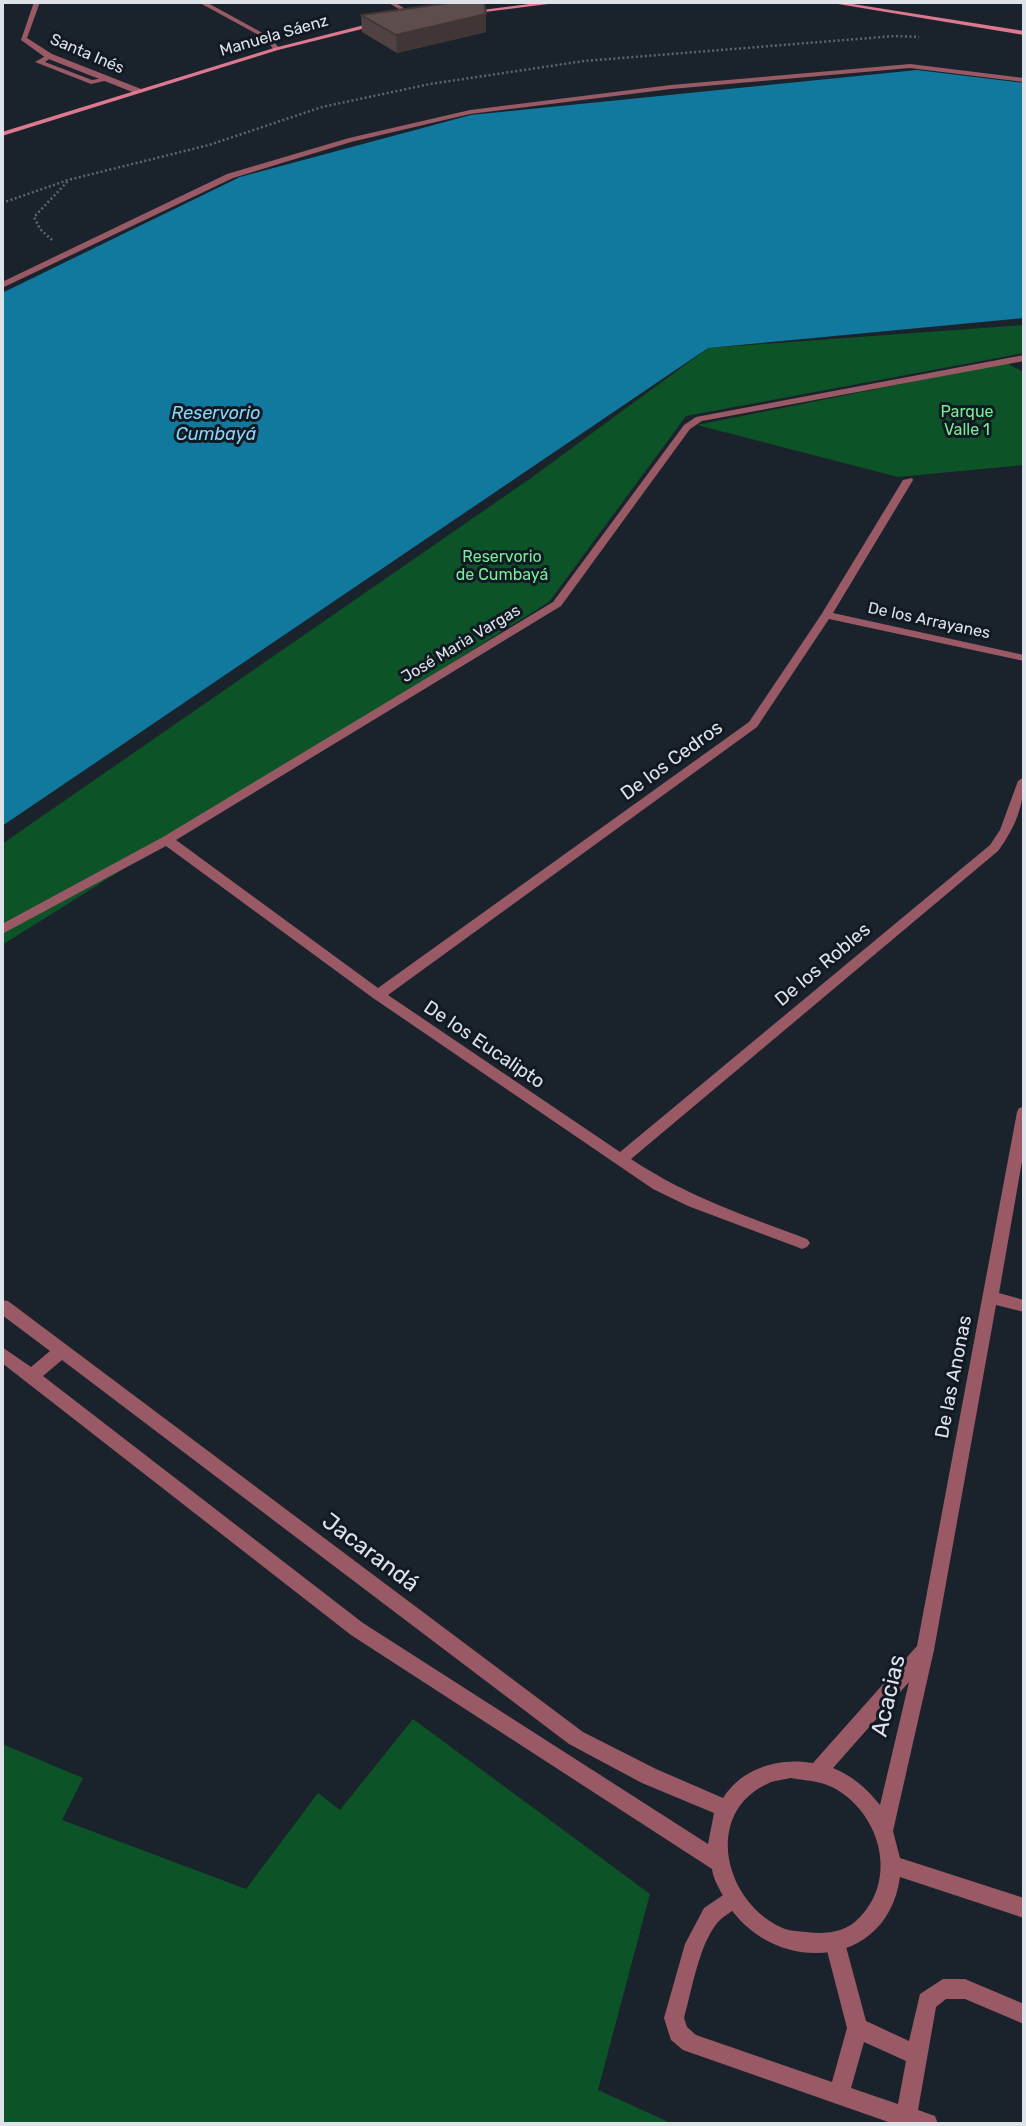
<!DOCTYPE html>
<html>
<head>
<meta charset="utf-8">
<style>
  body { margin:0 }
  #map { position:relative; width:1026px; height:2126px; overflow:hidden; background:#1a232c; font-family:Rubik,sans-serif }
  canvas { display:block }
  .frame { position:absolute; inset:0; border:4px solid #dde3e9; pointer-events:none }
</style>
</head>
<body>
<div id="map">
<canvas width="1026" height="2126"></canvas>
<div class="frame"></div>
</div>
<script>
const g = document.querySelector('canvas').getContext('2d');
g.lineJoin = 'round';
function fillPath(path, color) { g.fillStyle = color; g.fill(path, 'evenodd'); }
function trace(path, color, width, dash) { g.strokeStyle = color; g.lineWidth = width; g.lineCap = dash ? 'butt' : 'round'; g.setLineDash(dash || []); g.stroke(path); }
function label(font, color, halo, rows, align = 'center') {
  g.font = font + ' Rubik,sans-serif'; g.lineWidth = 6; g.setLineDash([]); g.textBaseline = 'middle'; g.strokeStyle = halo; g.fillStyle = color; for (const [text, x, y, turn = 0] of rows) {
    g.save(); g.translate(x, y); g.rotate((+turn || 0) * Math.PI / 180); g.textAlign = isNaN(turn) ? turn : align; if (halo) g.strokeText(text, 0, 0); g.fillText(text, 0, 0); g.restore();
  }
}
fillPath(new Path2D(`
  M1024 325V353L686 416 549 602 2 945V844L531 478 708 348Z
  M1006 363 1024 372V465L898 477 697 425Z
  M413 1719 650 1894 598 2090 673 2124H2V1744L83 1778 62 1820 246 1889 318 1793 340 1810Z`), '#0c5327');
fillPath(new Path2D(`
  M917 70 1024 83V318L708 348 2 826V293L240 177 471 115Z`), '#12799e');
trace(new Path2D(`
  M2 203 68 180 209 145 322 107 430 84 584 61 895 36 919 37
  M52 240 40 229 34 217 68 181`), '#5d656d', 2.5, [2, 2.5]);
fillPath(new Path2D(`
  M198 2H206L270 37 280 49 274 50 266 39Z
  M49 54 53 56 45 62 92 80 109 77 113 79 91 84 35 62Z
  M910 64 1024 78V82L910 68 671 89 470 114 351 142 233 178 2 288V282L227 174 349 138 470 110 671 85Z
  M732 1889 739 1892 742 1899C737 1911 726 1913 718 1922 699 1944 692 1990 684 2018L687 2027 696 2035 832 2082 847 2028 825 1943 828 1936 835 1933 842 1936 845 1943 866 2021 909 2041 920 1994 943 1979H965L1024 2004V2024L965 1999H946L936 2007 918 2110 935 2116 938 2124H894L683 2050 671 2040 664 2018 685 1944 704 1908ZM864 2042 906 2061 898 2104 851 2088Z`), '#995a66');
fillPath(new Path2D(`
  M34 2H40L27 38 52 54 141 89V93H135L46 58 21 40Z
  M387 2H394L419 17 414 18Z
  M1024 355V361L702 421 690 429 561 606 176 840 378 988 749 722 821 615 903 480 912 478 913 480 833 613 1024 655V661L829 619 757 727 388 995 620 1152 990 845 1000 830 1018 781 1024 777C1024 806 1015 828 998 851L631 1159C688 1197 744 1215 807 1239L810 1243 807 1247 802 1249 797 1247 688 1206 653 1189 373 998 166 846 2 934V924L163 837 553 602 684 425 696 417Z
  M1024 1107V1150L999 1293 1024 1300V1312L996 1305 934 1650 893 1831 900 1858 1024 1898V1918L900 1877C886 1977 761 1974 722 1894 718 1886 713 1878 712 1869L351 1635 2 1363V1347L31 1367 50 1351 2 1315V1300L8 1301 583 1732 656 1769 723 1798C742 1768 779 1757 813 1763L917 1646 1017 1112 1019 1108ZM62 1360 569 1744 642 1783 714 1813 708 1844 363 1623 43 1376ZM909 1682 880 1805C867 1789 853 1776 833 1768ZM790 1778C804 1780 819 1781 832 1787 879 1811 899 1877 860 1917 847 1932 825 1935 806 1932 799 1931 791 1931 785 1929 725 1905 701 1813 769 1783 775 1780 783 1780 790 1778Z`), '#995a66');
fillPath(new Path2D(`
  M545 2H564L469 14 466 12Z
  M826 2H840L1024 31V35Z
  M380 21 382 24 278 50 2 136V132L274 48Z`), '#dd788e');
fillPath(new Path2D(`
  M486 14V32L397 53 362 32 361 15Z`), '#504242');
fillPath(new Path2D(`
  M486 14V32L397 53 396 35Z`), '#413636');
const building = new Path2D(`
  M456 2H484L486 14 396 35 361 15Z`);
fillPath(building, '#5d4d4d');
trace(building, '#413636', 2);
label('16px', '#dde3e9', '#111922', [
  ["Manuela Sáenz",274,36,-16],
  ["Santa Inés",87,54,23],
  ["De los Arrayanes",929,621,12],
  ["José Maria Vargas",461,644,-31]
]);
label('16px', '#79ec98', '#111922', [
  ["Parque",967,412],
  ["Valle 1",967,430],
  ["Reservorio",502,557],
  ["de Cumbayá",502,575]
]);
label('italic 18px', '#87d7fc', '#111922', [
  ["Reservorio",216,414],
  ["Cumbayá",216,435]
]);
label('19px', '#dde3e9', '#111922', [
  ["De los Cedros",672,761,-36],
  ["De los Robles",823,965,-40],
  ["De los Eucalipto",484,1045,34],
  ["De las Anonas",954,1377,-79]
]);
label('23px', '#dde3e9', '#111922', [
  ["Jacarandá",370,1553,37],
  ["Acacias",889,1696,-77]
]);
</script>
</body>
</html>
